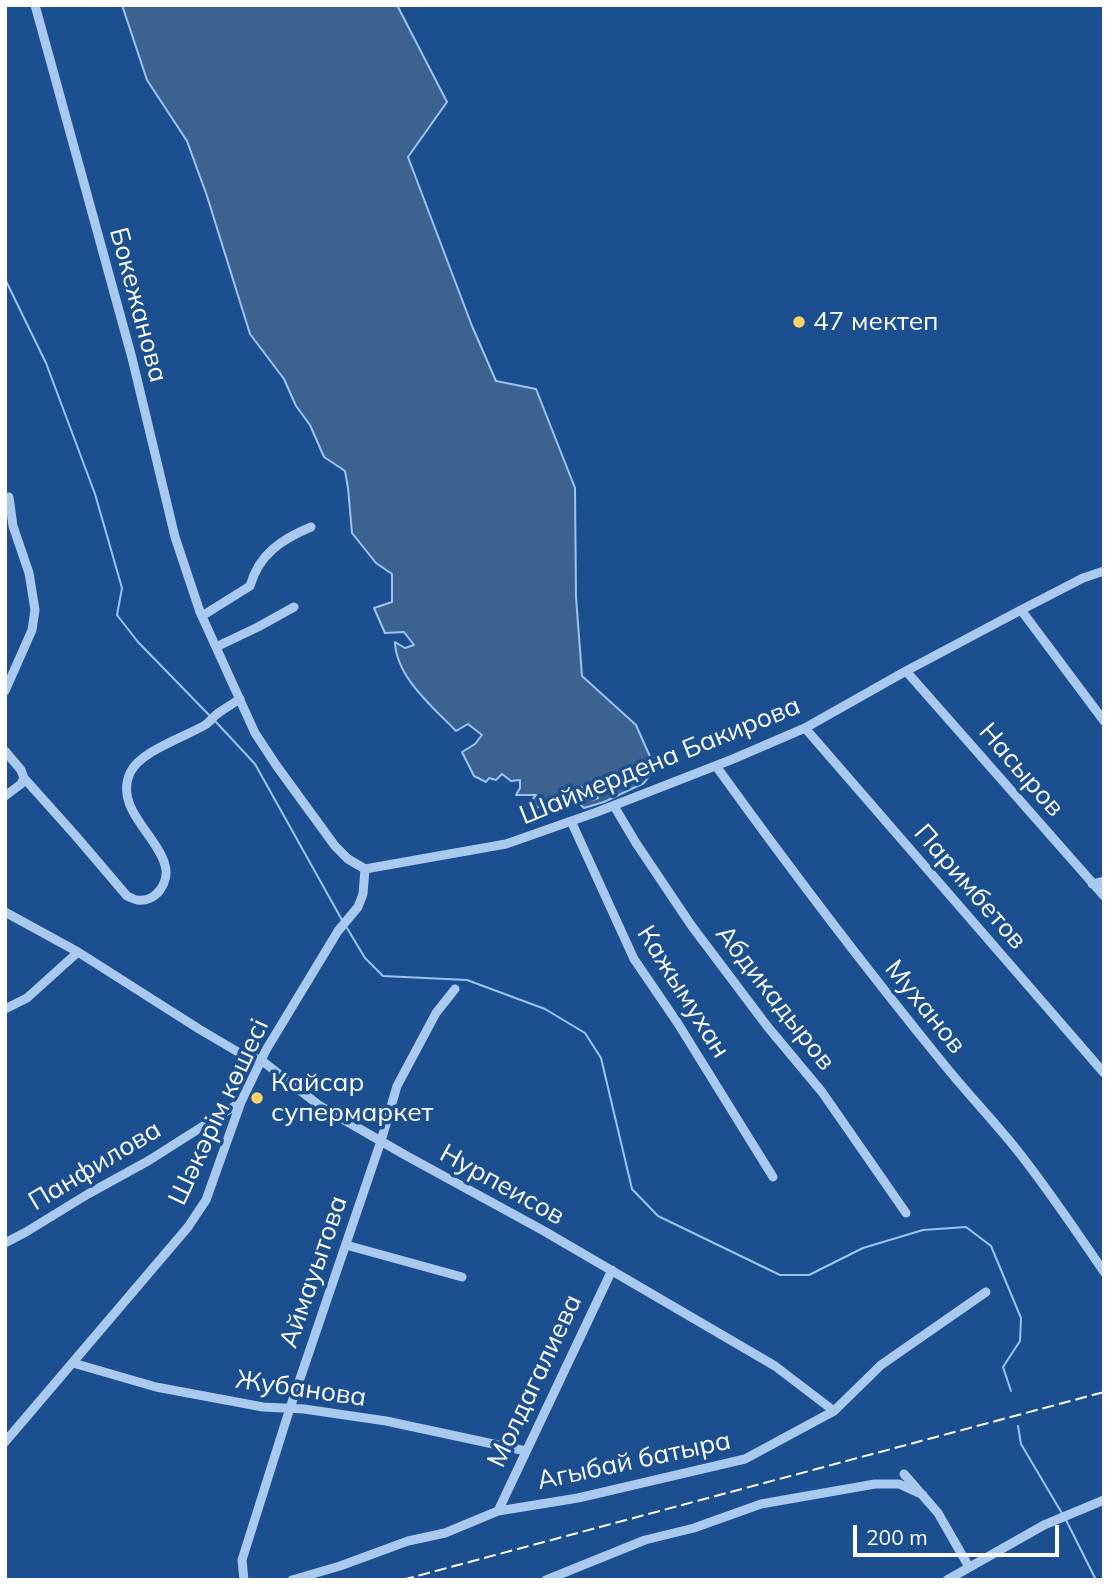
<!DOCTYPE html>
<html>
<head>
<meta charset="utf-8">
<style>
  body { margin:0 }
  #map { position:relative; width:1109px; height:1585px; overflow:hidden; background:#1b4f8f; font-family:Mulish,sans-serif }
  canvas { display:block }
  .frame { position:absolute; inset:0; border:7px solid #fff; pointer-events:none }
  .scale { position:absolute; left:853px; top:1525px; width:206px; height:32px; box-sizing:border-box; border:4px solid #fff; border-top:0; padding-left:9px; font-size:21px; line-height:24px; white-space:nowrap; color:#fff; -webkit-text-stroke:5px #1b4f8f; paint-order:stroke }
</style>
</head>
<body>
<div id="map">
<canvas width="1109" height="1585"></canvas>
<div class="frame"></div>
<div class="scale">200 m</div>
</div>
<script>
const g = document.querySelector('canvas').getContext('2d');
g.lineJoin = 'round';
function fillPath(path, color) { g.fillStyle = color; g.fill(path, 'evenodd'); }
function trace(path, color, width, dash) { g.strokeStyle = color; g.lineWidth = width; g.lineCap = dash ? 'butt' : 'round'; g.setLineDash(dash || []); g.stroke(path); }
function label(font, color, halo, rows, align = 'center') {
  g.font = font + ' Mulish,sans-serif'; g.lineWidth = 7; g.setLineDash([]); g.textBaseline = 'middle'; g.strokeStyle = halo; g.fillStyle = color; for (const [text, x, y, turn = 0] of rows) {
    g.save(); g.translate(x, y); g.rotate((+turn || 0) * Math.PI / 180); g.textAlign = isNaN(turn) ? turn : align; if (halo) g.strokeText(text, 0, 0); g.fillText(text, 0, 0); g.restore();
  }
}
const water = new Path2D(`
  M122 5H397L447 102 408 157 472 326 496 381 536 389 575 488 576 597 582 676 636 725 655 768 644 783 604 802 584 808 577 801 586 795 592 800 598 798 594 789C570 783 557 795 537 808L531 801 536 795H516L520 788V780L511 781 502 774 496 780 489 778 486 782 474 776 462 752 475 744 482 735 468 724 456 731C433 707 396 677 395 642L405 648 414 645 404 632 385 633 374 608 392 602V574L376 563 352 533 348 488 345 471 324 457 310 425 296 406 284 379 250 334 207 196 187 141 147 80Z`);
fillPath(water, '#3c6290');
trace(water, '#9cc4f0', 2);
trace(new Path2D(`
  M5 279 46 363 95 494 122 588 117 615 138 642 210 716
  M216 722 255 764 342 920
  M347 928 365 958 383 976 467 980 545 1009 585 1033 601 1058 632 1189 658 1216 780 1275H809L863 1248 923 1230 966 1227 991 1246 1021 1318 1020 1341 1003 1367 1011 1391
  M1018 1426 1021 1444 1063 1515
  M1066 1520 1096 1580`), '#9cc4f0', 2);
trace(new Path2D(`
  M35 5 132 358 175 537 200 612 255 733 276 765 335 846 348 859 365 869
  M1021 610 1104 721
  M202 616 250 586C259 554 282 539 311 527
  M216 647 258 627 294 607
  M906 671 1104 896
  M5 691 32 630 35 610 29 573 13 526 9 497
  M805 728 1104 1073
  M5 751 21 770 24 778 21 784 5 796
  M716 766C788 866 863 965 942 1062 966 1092 993 1120 1017 1150 1048 1189 1076 1231 1104 1272
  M24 778 75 835 127 896C127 896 136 900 137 900 156 903 170 882 165 865 157 835 114 808 130 773 140 751 185 737 205 725 210 722 213 717 217 714 224 709 232 704 240 699
  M614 806 636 843 691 925 767 1026 822 1092 906 1213
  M571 821 634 959 677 1022 773 1177
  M365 869 506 844 597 812 733 759 805 728 906 671 1021 610 1083 578 1104 571
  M1092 884 1104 881
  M5 912 78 952 199 1029 243 1055 261 1060 320 1106 405 1155 544 1231 775 1366 834 1411
  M5 1009 27 998 78 952
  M5 1243 26 1232 88 1194 148 1161 241 1102
  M346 1245 462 1277
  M73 1363 156 1387 263 1407 304 1409 386 1421 526 1451
  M5 1442 188 1227 206 1200 241 1102 266 1050 338 931 358 907 363 894 365 869
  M904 1474 938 1513 969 1567
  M498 1511 612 1270
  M244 1580 242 1560 290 1408 381 1141 397 1086 436 1013 455 989
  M292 1580 340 1566 408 1541 445 1533 498 1511 578 1498 745 1459 834 1411 881 1365 986 1292
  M546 1580 645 1540 694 1528 761 1504 875 1484H899L923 1495
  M947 1580 1044 1525 1104 1500`), '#a9c9ee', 9);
trace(new Path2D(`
  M402 1580 1104 1392`), '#fff', 2, [12, 5]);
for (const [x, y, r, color] of [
  [799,322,7,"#ffd166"],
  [257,1098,7,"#ffd166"]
]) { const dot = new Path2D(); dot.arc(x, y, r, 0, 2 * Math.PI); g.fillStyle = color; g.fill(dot); trace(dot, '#1b4f8f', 2.5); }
label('26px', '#fff', '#1b4f8f', [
  ["Бокежанова",138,305,75],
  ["Шаймердена Бакирова",660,761,-22],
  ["Насыров",1021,770,49],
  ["Паримбетов",970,887,49],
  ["Кажымухан",683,992,58],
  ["Абдикадыров",775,998,52],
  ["Муханов",925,1007,51],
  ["Шәкәрім көшесі",219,1112,-65],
  ["Панфилова",95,1166,-31],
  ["Нурпеисов",502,1185,29],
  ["Аймауытова",314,1272,-71],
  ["Молдагалиева",535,1381,-65],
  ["Жубанова",301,1389,8],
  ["Агыбай батыра",634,1461,-12]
]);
label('26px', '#fff', '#1b4f8f', [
  ["47 мектеп",813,322],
  ["Кайсар",271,1083],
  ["супермаркет",271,1113]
], 'left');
</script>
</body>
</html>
